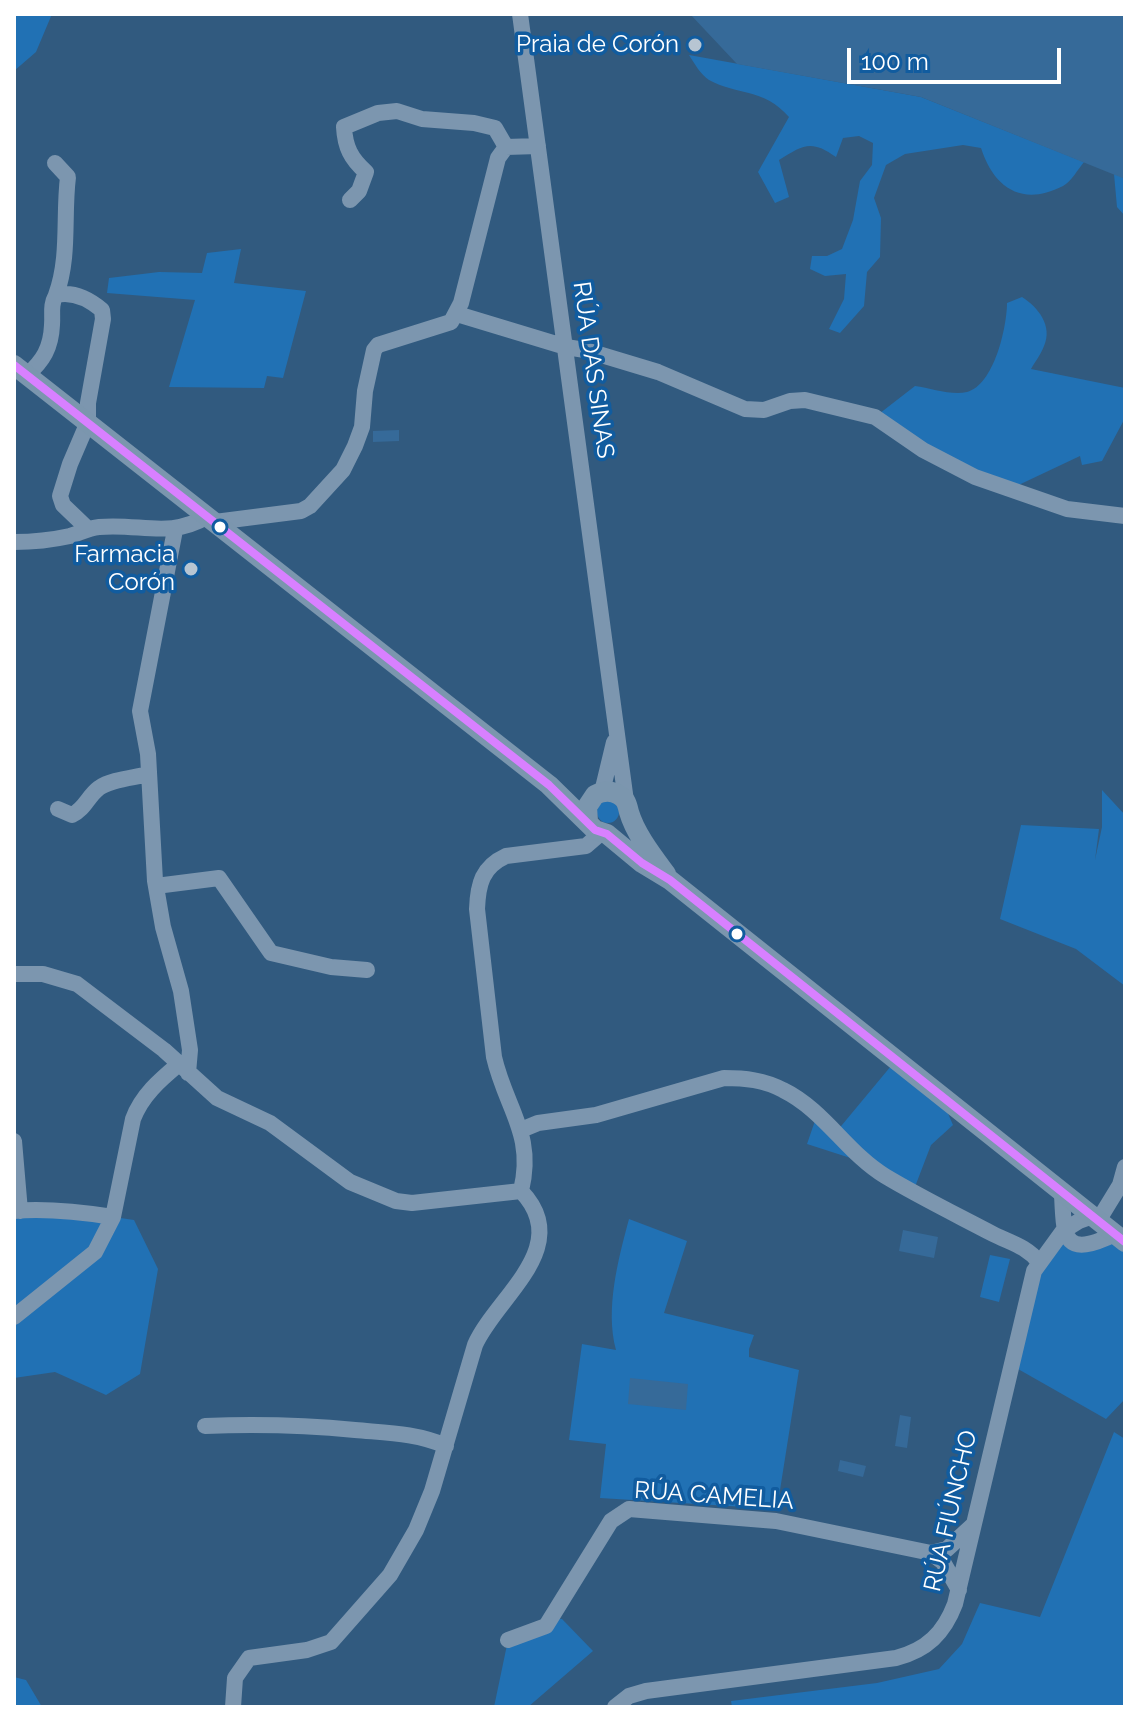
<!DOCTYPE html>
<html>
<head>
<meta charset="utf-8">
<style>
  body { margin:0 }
  #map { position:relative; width:1139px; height:1721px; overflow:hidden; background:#315a7f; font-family:Raleway,sans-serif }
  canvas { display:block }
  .frame { position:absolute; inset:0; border:16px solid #fff; pointer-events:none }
  .scale { position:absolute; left:847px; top:48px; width:214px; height:36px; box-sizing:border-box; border:4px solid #fff; border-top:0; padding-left:10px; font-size:24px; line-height:28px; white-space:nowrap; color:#fff; -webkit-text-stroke:6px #115c9f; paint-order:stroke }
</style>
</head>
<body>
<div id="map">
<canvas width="1139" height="1721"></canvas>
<div class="frame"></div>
<div class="scale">100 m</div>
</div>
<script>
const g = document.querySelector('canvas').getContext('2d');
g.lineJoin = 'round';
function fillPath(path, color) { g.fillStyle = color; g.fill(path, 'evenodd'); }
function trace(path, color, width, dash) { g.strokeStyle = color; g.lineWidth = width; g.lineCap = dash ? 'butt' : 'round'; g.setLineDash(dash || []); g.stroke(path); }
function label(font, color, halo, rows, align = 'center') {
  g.font = font + ' Raleway,sans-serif'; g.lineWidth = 7; g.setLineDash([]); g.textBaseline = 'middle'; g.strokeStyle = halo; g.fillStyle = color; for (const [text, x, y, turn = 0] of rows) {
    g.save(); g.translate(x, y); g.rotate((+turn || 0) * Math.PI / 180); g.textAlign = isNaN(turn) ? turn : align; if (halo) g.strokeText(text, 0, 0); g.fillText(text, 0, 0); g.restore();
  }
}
fillPath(new Path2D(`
  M14 14H52L36 52 14 71Z
  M689 55 921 97 1084 162C1078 169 1071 182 1063 186 1022 207 994 188 981 148L963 145 905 154 886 165 874 198 881 218 880 257 867 272 864 306 840 333 829 329 844 299 846 274 825 276 810 269 812 256H827L842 249 853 220 860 181 872 165 873 143 859 136 843 138 836 157C811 139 803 145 779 160L789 197 775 203 758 172 789 117C764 88 736 95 709 80 701 75 694 63 689 55Z
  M1114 174 1125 178V216L1117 207Z
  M241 249 234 283 306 291 283 378 267 376 264 388 169 387 195 300 107 293 109 278 159 272 202 273 207 253Z
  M1022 297C1038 307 1053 326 1044 346 1041 354 1035 362 1031 369L1125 388V418L1102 461 1082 465 1080 456 1008 490 875 417 915 386C931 388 952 396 967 392 994 385 1007 327 1007 303Z
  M1102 790 1125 815V986L1076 949 1000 919 1021 825 1099 829 1095 860 1102 827Z
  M597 812a11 11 0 1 1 22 0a11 11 0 1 1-22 0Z
  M896 1060 940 1095 953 1125 931 1145 913 1192 866 1163 807 1144 817 1115 837 1131Z
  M80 1212 134 1220 158 1269 140 1374 106 1395 55 1372 14 1378V1213Z
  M629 1219 687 1241 664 1313 754 1335 749 1349V1357L799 1370 777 1509 600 1498 606 1444 569 1440 582 1344 616 1350C605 1309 618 1260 629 1219Z
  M1069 1240 1125 1242V1399L1106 1419 1011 1365 1039 1262Z
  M990 1255 1010 1259 999 1302 980 1297Z
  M1114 1432 1125 1439V1707H732L731 1701 877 1683 939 1669 962 1644 980 1603 1040 1617Z
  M552 1618 562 1619 593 1651 528 1707H494L508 1640Z
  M14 1677 26 1680 42 1707H14Z`), '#2171b4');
fillPath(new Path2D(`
  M690 14H1125V179L921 97 737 64Z
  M399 430V441L373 442V431Z
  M903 1230 938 1237 934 1258 899 1251Z
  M630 1378 688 1384 686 1410 628 1404Z
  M900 1415 911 1417 907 1448 895 1446Z
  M840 1460 866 1466 863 1477 838 1471Z`), '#366a99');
trace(new Path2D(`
  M520 14 626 801
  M55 163 68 177C63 217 70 256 56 295
  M350 200 359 191 366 172C351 159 345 147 344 127L378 113 397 111 422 119 474 123 495 128 506 147
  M457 314 566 347 585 350 658 372 745 409 764 410 790 401 805 400 875 417 923 450 975 477 1067 509 1125 516
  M27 375C43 361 51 348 52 325 53 313 50 306 56 295 73 291 89 299 102 310L103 319 88 403V422L70 464 60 496 63 505 87 528
  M215 522 301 511 310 506 343 470 355 446 362 427 365 391 374 350 378 345 451 322 461 303 498 158 506 147 538 146
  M175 530 140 711 148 754 155 881 163 927 181 991 190 1050 188 1073
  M14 542C32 542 52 540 70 536 80 533 88 528 99 527 141 523 169 539 208 516
  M602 792 614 742
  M58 809 72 815C85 809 88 796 99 788 112 779 134 778 149 774
  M156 886 219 878 271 953 331 967 367 970
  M14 974H43L77 984 164 1050 217 1098 270 1123 350 1182 396 1201 412 1203 521 1191
  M521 1130 538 1123 596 1115 724 1078C745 1078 764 1080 783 1090 824 1110 847 1153 885 1176 920 1197 957 1215 993 1234 1011 1243 1026 1246 1039 1262
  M14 1141 20 1211
  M521 1191C535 1134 506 1109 494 1057L477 909C478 884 482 867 506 856L586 846 601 833
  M1062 1194C1064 1238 1063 1259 1115 1234
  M14 1211C47 1208 81 1212 113 1217
  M1098 1221 1120 1185 1125 1167
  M14 1317 95 1252 113 1217 133 1119C142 1095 160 1080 179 1064
  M205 1426C256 1424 304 1425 355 1430 387 1433 416 1433 446 1446
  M931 1553 943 1562 959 1590
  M508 1640 546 1626 611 1521 629 1509 776 1521 931 1553 947 1549 972 1526
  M233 1707 235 1678 249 1658 307 1650 331 1642 390 1575 416 1530 432 1491 475 1345C496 1297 575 1247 521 1191
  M615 1707 629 1696 646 1691 896 1658C927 1650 944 1633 955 1604L1034 1271 1063 1231 1079 1221 1093 1216`), '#7c96af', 16);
trace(new Path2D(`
  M14 365 549 785 595 830 607 834 642 863 670 880 1125 1242
  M588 821 587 807 595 795C603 791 611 790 619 795 626 799 627 804 629 812 635 833 652 855 666 874`), '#7b96ae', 20);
trace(new Path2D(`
  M14 365 549 785 595 830 607 834 642 863 670 880 1125 1242`), '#d880ff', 8);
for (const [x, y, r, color] of [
  [695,45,8,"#b7c5d2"],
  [220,527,7,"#fff"],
  [191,569,8,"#b7c5d2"],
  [737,934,7,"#fff"]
]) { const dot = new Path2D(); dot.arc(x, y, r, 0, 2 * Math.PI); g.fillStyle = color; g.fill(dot); trace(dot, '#115c9f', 3); }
label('24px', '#fff', '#115c9f', [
  ["Praia de Corón",679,45],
  ["Farmacia",175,555],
  ["Corón",175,583]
], 'right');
label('24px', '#fff', '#115c9f', [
  ["RÚA DAS SINAS",593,370,82],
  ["RÚA CAMELIA",714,1496,4],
  ["RÚA FIÚNCHO",951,1511,-77]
]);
</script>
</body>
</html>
